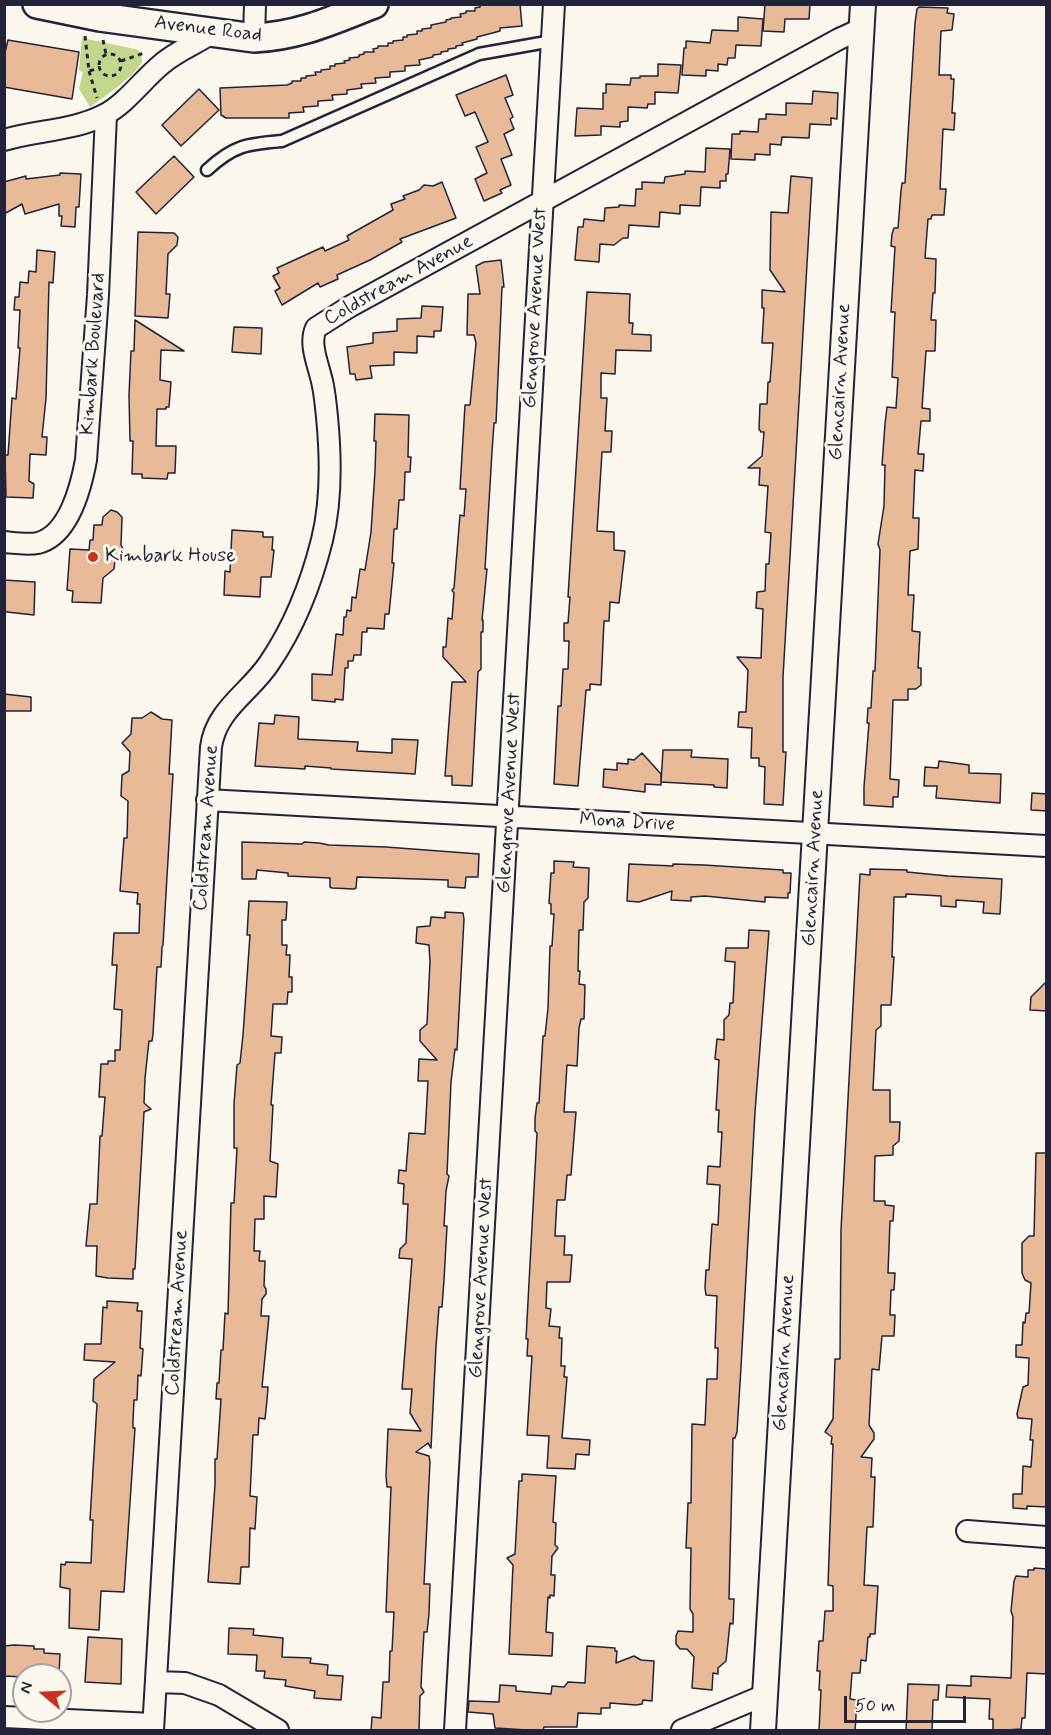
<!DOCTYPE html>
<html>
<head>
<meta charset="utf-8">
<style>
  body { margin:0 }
  #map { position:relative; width:1051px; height:1735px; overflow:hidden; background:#fbf7ec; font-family:Mynerve,sans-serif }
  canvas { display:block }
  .frame { position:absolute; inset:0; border:6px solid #22223b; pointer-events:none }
  .north { position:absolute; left:12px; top:1663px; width:60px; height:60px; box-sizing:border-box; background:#fbf7ec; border:2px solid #a4a2a5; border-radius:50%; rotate:289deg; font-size:16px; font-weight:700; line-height:24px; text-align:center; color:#22223b }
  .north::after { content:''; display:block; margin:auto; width:21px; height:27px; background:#c8321e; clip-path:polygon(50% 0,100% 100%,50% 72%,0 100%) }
  .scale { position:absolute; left:844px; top:1696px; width:122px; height:27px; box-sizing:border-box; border:3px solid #22223b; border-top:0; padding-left:8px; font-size:18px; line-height:21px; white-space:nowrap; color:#22223b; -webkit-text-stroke:4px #fbf7ec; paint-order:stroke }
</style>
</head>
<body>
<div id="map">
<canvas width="1051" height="1735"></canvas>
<div class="frame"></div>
<div class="north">N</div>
<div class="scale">50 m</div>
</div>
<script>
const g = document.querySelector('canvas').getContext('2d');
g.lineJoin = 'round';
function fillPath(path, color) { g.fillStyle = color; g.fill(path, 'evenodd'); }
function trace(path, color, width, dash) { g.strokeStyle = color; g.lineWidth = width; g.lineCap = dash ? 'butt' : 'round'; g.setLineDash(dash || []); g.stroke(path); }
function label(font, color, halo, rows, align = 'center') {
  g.font = font + ' Mynerve,sans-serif'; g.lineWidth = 6; g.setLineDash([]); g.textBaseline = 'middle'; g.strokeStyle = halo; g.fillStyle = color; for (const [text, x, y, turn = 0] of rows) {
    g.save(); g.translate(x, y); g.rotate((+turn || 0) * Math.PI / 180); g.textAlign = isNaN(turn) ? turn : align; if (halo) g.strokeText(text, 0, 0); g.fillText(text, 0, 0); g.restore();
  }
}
fillPath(new Path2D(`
  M82 38 135 49 140 51C141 55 142 58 142 61 139 73 100 100 90 107L79 89 83 72 79 70Z`), '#c3d78c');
const building = new Path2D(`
  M520 4 522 26 500 28V31L477 37V39L462 43 463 45 456 46V48L448 49V51L441 52V54L433 55V57L419 60 420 65 405 66V71L390 72V77L375 78 376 83 361 84 362 88 347 90V94L332 95 333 100 318 101V106L303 107 304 112 289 113V118H226L221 115 220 88 287 85 292 83V81H301V78H306V76L316 75 315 72H321V70L330 69V66H335V64L345 63 344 61 350 60 349 58 359 57V55L364 54V52H374L373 49 378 48V46H388V43H393V41L403 40V37H407V35L417 34V31H422V29L431 28V25L446 22V20L451 19V18L461 17 460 14 466 13V11H475V8L480 7V5Z
  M765 4H810L809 19H785L784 32 763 31Z
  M919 7 948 8 947 13 954 14 952 30 941 31 939 75H951V79H954L952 113H955L954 130 943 129 940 189H946L944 215H932L931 219H928L925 258 936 259 935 293H933L931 320H936L935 351H926L922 408 930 409V421H921L918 454H924L923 471 915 470 913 518H919L918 549 910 551 908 595H914L912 631 920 632 918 668H921V685L916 689H908V700H893L890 779 899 780 898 797H893V807L864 805V787L869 723H867L868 708H871L873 671H875L880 550 878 544 884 506 885 465H882L885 424 887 407 896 408 898 378 892 377 895 312H891L895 247 891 246 892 234 894 228H898L901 191 902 183H905L915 23 917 9Z
  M738 17 763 19 761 46 736 45 735 58H728L727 65 718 64V71L706 70V76L682 75 684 48H686V41L710 43 712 30 738 31Z
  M8 40 79 52 72 99 4 87V57Z
  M658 64 681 65 678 93 655 92V104H648L647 108 628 107V121L620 122V127L601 126V135L575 136 577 108 603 109V93H606V84L630 85 631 78H640V76H658Z
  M506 75 513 95 505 98 513 117 510 119 514 129 504 134 512 155 501 159 511 185 500 190 502 193 484 201 475 179 487 173 476 147 488 142 475 112 465 116 456 95Z
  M199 89 219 110 181 146 162 125Z
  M813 91 838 93 837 119 831 118V125L810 124 809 138 782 137 781 145 770 144V155L755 154V160L731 159 732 134H740V131L758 132 759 119H766V114L786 115V103L812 104Z
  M706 148 730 149 728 174H726V181H720V188L701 187 700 206 680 205V214L660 212 659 227 629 225 628 238H623L614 245 600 244 599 262 575 260 578 227H583L584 219 604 221 605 208 619 207V205L635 206 636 189H642V182L664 183 665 177 685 174V171L705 172Z
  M174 156 194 177 156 214 136 192Z
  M60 173 81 174 79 207H76L75 227 61 226 62 216H59V204L25 214 22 204 4 214V182L26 176V179L60 175Z
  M791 176 812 178 783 677V752H786L783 805 764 804 765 767 759 766V758H751L752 728 738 727 739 712H746L748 670 737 657 761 658 763 609 756 608 757 592 765 591 766 564H769L771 533 765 532 768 486 759 485 760 468H748L762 456 764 432H761L759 429 760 404H767L768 382H770L773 343H762L764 308H762V290L785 292 770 270 771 212 788 213Z
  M442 182 456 218 400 239 402 242 370 260 337 275 338 279 320 287 318 283 282 305 275 291 280 288 273 276 279 273 277 268 323 247 325 251 349 240 347 236 393 210 391 204 405 199 403 196 419 190 424 185 433 186Z
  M138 232 174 233 178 237 177 245 168 254 166 294H170L168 318 135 316Z
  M37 250 55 252 53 283 49 282 46 398 42 437H47L46 455 30 454 29 481 34 484 33 498 6 497 5 455H8L12 398 16 399 20 348H18L20 310H14L15 297H19L20 282 28 283 29 271 36 272Z
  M501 260 504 287H502L496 423H494L492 452 485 569H487L482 620H483V632H481V669L478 672 472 786 452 785V776H445L452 682H466L443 657V647H446L448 618 452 619 454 593 452 590 454 588 460 515 464 516 466 489H460L465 405H470L476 343 474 335H467L468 294H480L476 266 484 262Z
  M587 292 630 294 629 323H633L632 334 651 335V351L616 350 615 374 601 373V398H607L605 431H612L611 452H602L597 531 614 532V550L625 551 619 603 610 602 609 621H604L601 685 590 684V690H586L578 786 554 784 558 706H561L563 669H568L569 641H564V623H568L570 597H568Z
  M422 306 443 307 441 331H434V337L417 336V353L394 352V365L370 366 372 378 356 380 355 374H350L347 347 373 343V333L397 331V319L421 318Z
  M135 320 184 351 161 350 160 380 171 382 169 407H166V409H157L156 446H176L175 473H168L167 479 142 478V474H132L133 441H130L129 395 131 351H134Z
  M234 327 262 328 261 354 232 352Z
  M375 414 409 415 408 457H411L410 472H405L404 500H399L397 529H394L392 563H394L389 614H385L384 629 367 628V632H362L361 655H354L353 661H348V668H345L343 700 335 699V702L312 700V674L332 675 336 634 343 635 344 617H346L347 610 351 611 352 597 356 598 360 569 365 570 371 532 375 471 376 441H374Z
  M111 510 117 512 122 517 121 545 123 549 122 554 115 560 114 569 103 578 101 603 72 602 73 591 67 590 70 549 89 550 90 540H93L94 525H102L103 517Z
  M232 530 263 532V537H273L272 550H274L271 577H261L260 597 224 595 225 571 230 572Z
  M4 580 35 582 34 615 7 612 4 610Z
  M4 694 31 697V711H4Z
  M151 712 162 719 172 720 169 774H173L163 945 162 947 161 967H157L153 1034 152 1041H149L145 1078 144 1103 151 1109 144 1112 135 1269H133V1279L108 1278 96 1276 97 1246H86L90 1204H97L100 1136H102L105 1097H99L101 1064H108V1061H115V1050H120L122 1010 114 1009 117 965H112L114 933H139L140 904H137L138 893 120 891 124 838H127L128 801 121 796 122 775 129 771 130 752 122 743 131 734 132 718H142Z
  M275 715 299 717 298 739 358 742 357 751 392 753V739L418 740 415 774 331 769V768L305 766V769L255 766 259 723 274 724Z
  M663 750H692L691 757 728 759 727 788 714 787V785L661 782Z
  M642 753 661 774V785L645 784V792L603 787 604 769 617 770V763L628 764V759L634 760Z
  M939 761 969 765V773L1001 774 1000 803 936 798 937 786H924L925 767 938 768Z
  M1032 793 1047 794V811L1031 810Z
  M242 842 302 844 304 842 319 843 329 845 386 847 479 854 478 877H466L465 888 448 887V880L357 877 356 888 354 889 332 888 330 887V878L288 876V873L257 870 256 879H242Z
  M554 861 574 862 573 867 589 868 588 898 584 902 583 930H579L578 971H580L579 984 585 985 584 1019H581L579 1028 577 1066 567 1065 564 1112H576L571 1175H567L565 1200H557L555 1236H565L564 1255H572L570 1282H547L546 1308 551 1309 549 1326 560 1327 559 1338H562L561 1366H565L564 1377H567L562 1438 590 1440 589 1455 576 1454 575 1469 547 1468 549 1436 527 1435 532 1356H527L528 1339H526L537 1133 535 1131V1118L537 1103H539L543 1036H545L548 1008 550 946H552L554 914H551V904L549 903 551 873H554Z
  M629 864 673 866V864L704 865 783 870V873H791L790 893H788V898L765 897V902L705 896 691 897V901L671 900 672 891 639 902 627 901Z
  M870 869 907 870V872L948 876 1002 879 1000 914 983 913 984 902 956 900V907L941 906V896L906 894V897H894L892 957H894L891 1005H881V1026L876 1030 873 1090H890V1122H900L899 1141 893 1146V1155L875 1156 874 1201H885V1205L894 1206 893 1221H890L888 1273H895L894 1290H891L890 1315H895L894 1336H882L879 1370 872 1369 869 1425 874 1433V1439L861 1457 872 1458 871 1477H875L873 1527H867L864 1585 878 1586 875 1634H870V1637H868L866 1661 861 1660 860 1673H852L850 1699 857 1700 855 1731H819L821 1690H819L820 1671H817L819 1641H823L825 1611H833V1586L828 1585 833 1444H831L832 1437 825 1432 833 1419 835 1359H840L841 1230 860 874 870 875Z
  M249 901 287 902 286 920H282V945H287L286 955H290L289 977H292V992H288L287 1004H273L271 1036 282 1037 281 1053H275L271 1105H273L270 1161 278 1164 276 1197 264 1196V1219H255L254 1251H260L259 1261H265L264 1286 266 1289V1294L262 1299 261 1316H269L262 1387H268L267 1400 265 1419 259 1418 258 1435H253L250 1496 257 1497 255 1529 250 1528 249 1567H241L240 1584 208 1582 215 1485V1459H217L221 1399H216L217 1383H219L221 1350H223L225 1313 228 1314 231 1203H234L237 1148H234V1104L237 1065 240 1063 243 1035 250 935H247Z
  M445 912 463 913 464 919 457 1050 455 1049 451 1082 447 1174 449 1176 446 1191 444 1226H447L444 1280 442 1307H439L436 1346 431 1448 428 1443 416 1452 429 1456 430 1462 424 1584H430L429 1614 427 1632H424L422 1665 421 1687 424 1692 420 1696 419 1731H371L372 1717 381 1718 383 1682H389L390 1651H392L394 1612H386L391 1487H387L386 1476 388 1429 421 1431 410 1413 412 1389H402L412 1259 399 1258 400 1249 406 1243 408 1204H403L404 1184 398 1183 399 1170 406 1171 409 1133 425 1134 428 1081H418L419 1059 437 1060 420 1041V1030L427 1024 430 962 429 945 416 943 417 927 430 926 431 917 445 918Z
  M749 930 769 931 755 1112 741 1367 737 1432 735 1438H733L729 1599H734L733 1624 730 1623 726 1661 718 1668V1674L713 1673 712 1690 692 1688 694 1657 687 1649H680L676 1644V1636L678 1631 693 1632V1614L690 1609 691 1548H686L688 1503H691L692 1424 705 1425 707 1379H717L718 1348H715L717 1296 706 1295 705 1288 706 1270H709L712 1224 718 1225 720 1185 707 1184 708 1166 720 1167 722 1132H718L719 1110H716L719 1060 715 1059 717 1039 724 1040V1020L729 1015 730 1003H733L735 962 725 961 726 948H748Z
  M1047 981V1011L1030 1010 1031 997Z
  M1036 1153H1047V1507L1027 1506V1509L1013 1508V1494H1022L1023 1466 1031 1467 1033 1440H1030L1032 1419 1018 1418 1017 1414 1023 1387 1028 1385 1029 1358 1016 1357V1345H1022L1023 1322 1025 1323 1026 1313H1029L1031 1283 1025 1280 1022 1273V1243L1029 1236H1034Z
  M107 1301 138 1303 137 1311H142L140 1348 143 1349 141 1376 138 1375 137 1400H134L133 1420V1428H135L124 1592 101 1591 99 1630 69 1628 70 1589 60 1587 61 1564 65 1565 66 1562 91 1563 93 1520H90L97 1404 93 1401 94 1379 115 1362 84 1360 85 1344H101L103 1307 107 1308Z
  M522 1474 556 1476 553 1522 556 1523 555 1545 558 1548 552 1556 551 1575H555L554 1596 550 1595V1598L548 1597 546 1632 553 1633 552 1656 509 1654 513 1565 507 1558 515 1554 519 1481H522Z
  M1034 1568 1047 1569V1674L1027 1673 1025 1718H1022L1021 1729 993 1731V1719H989L990 1699 946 1697 947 1685 971 1686V1676L1011 1678 1013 1617 1011 1611 1014 1581 1016 1576 1028 1577V1570H1034Z
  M229 1628 254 1629 253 1635 283 1638 282 1657 311 1658 310 1663 328 1665 327 1675 343 1676 341 1700 314 1698 315 1691 285 1686 286 1680 264 1678 265 1671H256L257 1655 228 1654Z
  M88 1637 122 1639 121 1684 85 1682Z
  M14 1645 34 1646V1649H44V1653L60 1654 59 1674 24 1675V1677L4 1676V1646Z
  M587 1646 615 1648V1651H617L616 1663 634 1656 641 1660 654 1661 652 1701 643 1700 642 1704 636 1705 610 1703V1708H601V1714L578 1713 577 1727H544L543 1731 495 1728 493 1714 468 1712 469 1701 499 1702 500 1685 516 1686V1691L551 1694 552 1686 564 1687 568 1682 585 1683Z
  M908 1684 939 1685 938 1700H933L932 1731H906Z`);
fillPath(building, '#e8ba98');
trace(building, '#22223b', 1.5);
const service = new Path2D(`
  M207 170C234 145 247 144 282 141L479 54 552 41`);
const minor = new Path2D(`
  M254 38 255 4
  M4 140C37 130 73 131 104 115 127 103 143 79 163 63 176 52 193 45 207 36L209 32
  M4 542C15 543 27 545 38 543 69 535 81 487 86 460L98 295 106 115
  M207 800 1046 846
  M967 1531 1046 1537
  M157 1682 185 1683 219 1695 278 1730
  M4 1717 153 1724
  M153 1730 211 747C216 709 251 692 270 662 295 625 311 584 322 540 332 500 331 458 327 417 326 407 325 396 323 386 320 368 308 345 316 328L349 307 839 39 861 29
  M455 1730 554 4
  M682 1730 765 1695`);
const tertiary = new Path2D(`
  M763 1730 863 4`);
const secondary = new Path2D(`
  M37 4 100 17 254 38C299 36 333 20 374 4`);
trace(service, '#22223b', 15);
trace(minor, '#22223b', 24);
trace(tertiary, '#22223b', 28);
trace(secondary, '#22223b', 32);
trace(new Path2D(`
  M85 36 89 71 100 68
  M103 40 106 54
  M99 65a11 11 0 1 1 22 0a11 11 0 1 1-22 0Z
  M121 61 144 53
  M89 71 97 98`), '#22223b', 3, [4.5, 4.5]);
trace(service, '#fbf7ec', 10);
trace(minor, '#fbf7ec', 20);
trace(tertiary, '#fbf7ec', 24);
trace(secondary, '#fbf7ec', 27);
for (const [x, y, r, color] of [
  [93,557,6,"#c8321e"]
]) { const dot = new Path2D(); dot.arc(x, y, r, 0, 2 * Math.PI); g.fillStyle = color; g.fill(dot); trace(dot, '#fbf7ec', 2); }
label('20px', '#22223b', '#fbf7ec', [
  ["Avenue Road",208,30,7],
  ["Coldstream Avenue",399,281,-29],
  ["Glengrove Avenue West",536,308,-87],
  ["Kimbark Boulevard",94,354,-86],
  ["Glencairn Avenue",841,382,-87],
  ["Glengrove Avenue West",510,793,-87],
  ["Mona Drive",627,823,3],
  ["Coldstream Avenue",207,828,-86],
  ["Glencairn Avenue",814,868,-87],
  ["Glengrove Avenue West",482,1278,-87],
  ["Coldstream Avenue",178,1313,-87],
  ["Glencairn Avenue",785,1353,-87]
]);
label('20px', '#22223b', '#fbf7ec', [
  ["Kimbark House",105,557]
], 'left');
</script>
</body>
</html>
